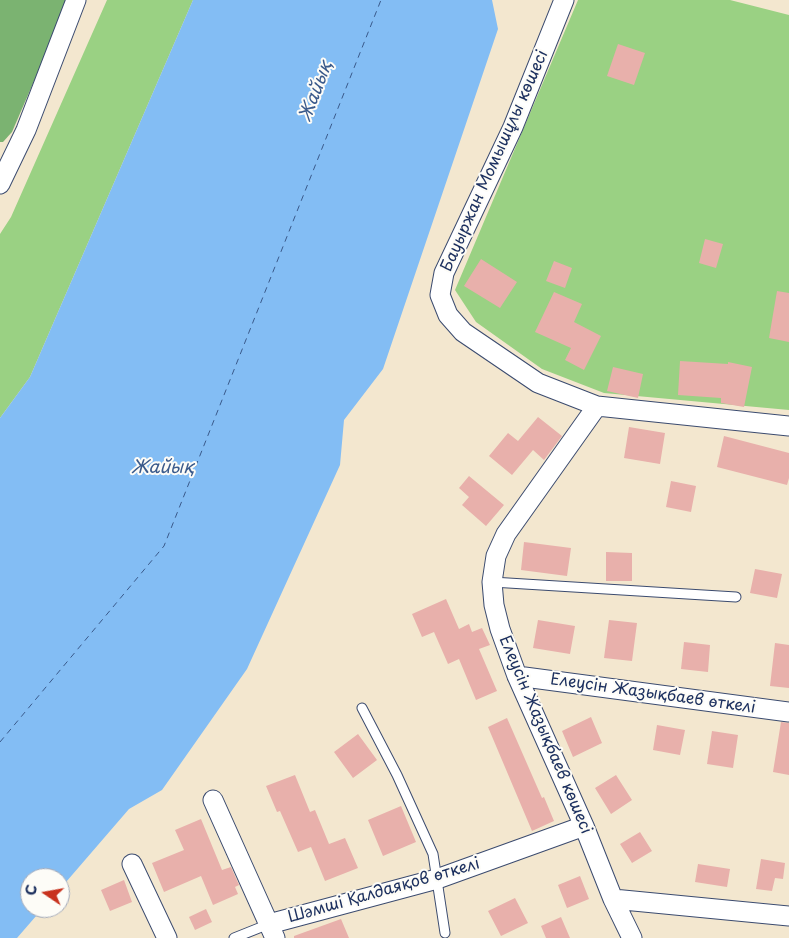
<!DOCTYPE html>
<html>
<head>
<meta charset="utf-8">
<style>
  body { margin:0 }
  #map { position:relative; width:789px; height:938px; overflow:hidden; background:#f3e7cf; font-family:"Playpen Sans",sans-serif }
  canvas { display:block }
  .north { position:absolute; left:20px; top:868px; width:50px; height:50px; box-sizing:border-box; background:#fdfcf7; border:1px solid #a3aaba; border-radius:50%; rotate:282deg; font-size:14px; font-weight:700; line-height:20px; text-align:center; color:#1b2f5e }
  .north::after { content:''; display:block; margin:auto; width:18px; height:22px; background:#c8321e; clip-path:polygon(50% 0,100% 100%,50% 72%,0 100%) }
</style>
</head>
<body>
<div id="map">
<canvas width="789" height="938"></canvas>
<div class="north">С</div>
</div>
<script>
const g = document.querySelector('canvas').getContext('2d');
g.lineJoin = 'round';
function fillPath(path, color) { g.fillStyle = color; g.fill(path, 'evenodd'); }
function trace(path, color, width, dash) { g.strokeStyle = color; g.lineWidth = width; g.lineCap = dash ? 'butt' : 'round'; g.setLineDash(dash || []); g.stroke(path); }
function label(font, color, halo, rows, align = 'center') {
  g.font = font + ' "Playpen Sans",sans-serif'; g.lineWidth = 4; g.setLineDash([]); g.textBaseline = 'middle'; g.strokeStyle = halo; g.fillStyle = color; for (const [text, x, y, turn = 0] of rows) {
    g.save(); g.translate(x, y); g.rotate((+turn || 0) * Math.PI / 180); g.textAlign = isNaN(turn) ? turn : align; if (halo) g.strokeText(text, 0, 0); g.fillText(text, 0, 0); g.restore();
  }
}
fillPath(new Path2D(`
  M107 0H193L30 377 0 418V234L11 217Z
  M578 0H730L789 15V410L604 393 542 369 476 322 455 290Z`), '#9ad183');
fillPath(new Path2D(`
  M0 0H69L12 132 3 142H0Z`), '#7bb371');
fillPath(new Path2D(`
  M193 0H492L498 29 383 369 344 420 340 465 247 669 162 790 129 809 60 889V878H30V908H43L17 938H0V418L30 377Z`), '#83bdf4');
trace(new Path2D(`
  M0 742 164 546 381 0`), '#3a5a8b', 1, [6, 5]);
fillPath(new Path2D(`
  M618 44 645 53 634 85 607 76Z
  M705 239 723 244 716 268 699 263Z
  M481 259 517 282 500 308 464 286Z
  M554 261 572 268 565 288 546 281Z
  M777 291 789 293V342L769 338Z
  M554 292 582 304 574 322 601 336 584 370 565 360 571 348 535 332Z
  M680 361 728 364V362L752 367 744 407 721 403V398L678 395Z
  M613 367 643 374 638 398 607 391Z
  M538 417 562 436 544 460 533 450 512 475 489 456 508 433 518 441Z
  M629 427 665 433 660 464 624 458Z
  M724 436 789 453V478L787 485 717 467Z
  M469 476 504 505 486 526 462 505 469 497 459 488Z
  M671 481 696 486 691 512 666 507Z
  M524 542 571 548 567 576 521 570Z
  M606 552 632 553V581H606Z
  M755 569 782 574 777 598 750 593Z
  M446 599 459 629 469 624 472 632 482 628 490 645 479 649 497 691 476 700 459 659 448 664 434 632 422 637 412 614Z
  M538 620 575 626 570 654 533 648Z
  M609 620 637 623 632 661 604 658Z
  M684 642 710 645 708 672 681 669Z
  M775 643 789 645V688L770 686Z
  M591 717 602 743 573 757 562 731Z
  M507 718 542 798 544 797 554 821 532 831 488 727Z
  M781 722 789 723V775L773 772Z
  M657 725 685 730 680 755 653 750Z
  M712 731 738 735 733 768 707 764Z
  M358 734 377 760 353 778 334 752Z
  M295 775 310 812 315 810 329 844 345 838 358 868 325 881 311 847 298 852 280 811 277 812 266 786Z
  M616 775 632 800 611 814 595 788Z
  M401 806 416 842 383 856 368 820Z
  M201 819 222 870 231 867 239 885 235 887 238 894 213 905 201 876 164 892 152 863 184 850 175 830Z
  M640 832 652 851 632 863 620 844Z
  M761 859 785 863 783 879 775 878 772 891 756 889Z
  M698 864 730 869 727 887 695 882Z
  M580 876 589 899 567 908 558 885Z
  M124 880 132 902 110 911 101 890Z
  M515 898 528 923 501 936 488 911Z
  M206 909 212 922 195 930 189 917Z
  M561 917 570 938H546L541 926Z
  M341 919 349 938H294V936Z`), '#e8b0ab');
const lane = new Path2D(`
  M492 582 736 597
  M362 708 397 775 433 854 445 933
  M234 938 269 924`);
const street = new Path2D(`
  M564 0 513 127 444 273 440 295 448 315 463 332 538 383 597 406 789 426
  M0 184 26 130 76 0
  M597 406 506 534 496 556 492 582 494 605 500 629 517 676 584 826 613 899 632 938
  M517 676 789 712
  M213 800 275 938
  M132 864 167 938
  M613 899 789 916
  M269 924 437 879 584 826`);
trace(lane, '#3b4b6f', 11);
trace(street, '#3b4b6f', 21);
trace(lane, '#fff', 9);
trace(street, '#fff', 19);
label('16px', '#1b2f5e', '#fdfcf7', [
  ["Бауыржан Момышұлы көшесі",495,161,-66],
  ["Елеусін Жазықбаев өткелі",653,694,8],
  ["Елеусін Жазықбаев көшесі",545,735,67],
  ["Шәмші Қалдаяқов өткелі",384,891,-16]
]);
label('italic 18px', '#3a5a8b', '#fdfcf7', [
  ["Жайық",316,92,-69],
  ["Жайық",162,468]
]);
</script>
</body>
</html>
